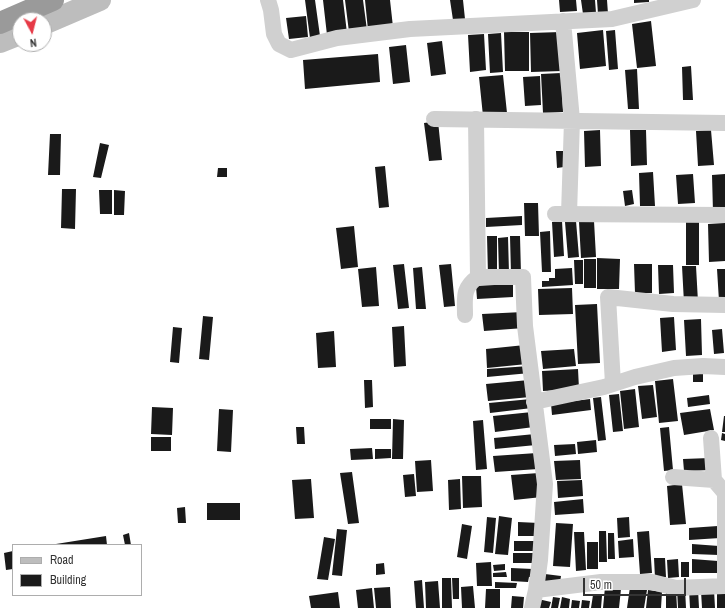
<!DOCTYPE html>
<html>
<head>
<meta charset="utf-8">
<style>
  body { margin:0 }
  #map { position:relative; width:725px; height:608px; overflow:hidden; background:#fff; font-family:"Archivo Narrow",sans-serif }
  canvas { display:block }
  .legend { position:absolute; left:12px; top:544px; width:130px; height:52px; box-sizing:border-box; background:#fff; border:1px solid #adadad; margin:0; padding:5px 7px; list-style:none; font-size:12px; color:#333 }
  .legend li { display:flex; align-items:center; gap:8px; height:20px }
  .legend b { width:20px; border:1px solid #adadad }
  .north { position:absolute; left:12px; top:12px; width:40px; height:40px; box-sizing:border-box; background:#fff; border:1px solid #adadad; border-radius:50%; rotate:173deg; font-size:11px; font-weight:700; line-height:16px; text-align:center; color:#333 }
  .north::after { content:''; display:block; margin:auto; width:14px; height:18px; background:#e63946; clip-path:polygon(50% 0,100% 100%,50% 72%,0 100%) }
  .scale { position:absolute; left:583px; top:578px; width:103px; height:18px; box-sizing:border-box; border:2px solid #333; border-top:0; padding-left:5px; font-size:12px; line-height:14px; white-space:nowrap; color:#333; -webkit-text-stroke:3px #fff; paint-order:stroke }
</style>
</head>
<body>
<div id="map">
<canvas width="725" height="608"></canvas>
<ul class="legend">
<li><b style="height:5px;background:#bdbdbd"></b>Road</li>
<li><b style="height:11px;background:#1a1a1a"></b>Building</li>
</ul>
<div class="north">N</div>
<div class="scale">50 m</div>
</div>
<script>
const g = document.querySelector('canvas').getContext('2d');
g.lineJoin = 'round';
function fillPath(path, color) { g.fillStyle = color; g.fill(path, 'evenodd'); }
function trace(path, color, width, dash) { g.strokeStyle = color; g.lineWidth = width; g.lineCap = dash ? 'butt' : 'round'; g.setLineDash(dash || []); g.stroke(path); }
fillPath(new Path2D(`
  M305 0H315L320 36 310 38Z
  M323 0H343L347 33 327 35Z
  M345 0H363L367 30 349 32Z
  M365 0H390L393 27 368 30Z
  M450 0H463L465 19 453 20Z
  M559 0H576L577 11 560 12Z
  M581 0H595L596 13 583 14Z
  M597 0H607L608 14H598Z
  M634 0H649V2L634 3Z
  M306 16 308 37 289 39 286 18Z
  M651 21 656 66 637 68 632 24Z
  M603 30 606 66 580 69 577 33Z
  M615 30 618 69 609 70 606 31Z
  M504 32H529V71H505Z
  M561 32 562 71 531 72 530 33Z
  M501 33 503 72 490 73 488 34Z
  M484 34 486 70 470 72 468 35Z
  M442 41 446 74 431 76 427 43Z
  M406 45 410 82 393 84 389 47Z
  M378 54 380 82 305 89 303 60Z
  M691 66 693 100H683L682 67Z
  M637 69 639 109H628L625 70Z
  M561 73 563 112 543 113 541 74Z
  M503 75 507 113 483 116 479 77Z
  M540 76 541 105 525 106 523 77Z
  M438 121 442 160 429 161 424 123Z
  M600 130 601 166 585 167 584 131Z
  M630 130H646L647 165 631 166Z
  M711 130 714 165 698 166 696 131Z
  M50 134H61L60 175H48Z
  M100 143 109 145 101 178 93 177Z
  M556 151H563L564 167 557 168Z
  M385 166 389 207 379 208 375 167Z
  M218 168H227V177H217Z
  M653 172 655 206H640L639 173Z
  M693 174 695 203 678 204 676 175Z
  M725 174V211L713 212 712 175Z
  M62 189H76L75 229 61 228Z
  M99 190H112V214H100Z
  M114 190 125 191 124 215H114Z
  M632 190 634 204 625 206 623 191Z
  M524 203H538L539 236H525Z
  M522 216V225L486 227V218Z
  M686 217 699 218V265H686Z
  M562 221 564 256 554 257 552 222Z
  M576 221 579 257 568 258 565 222Z
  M594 221 596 257 581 258 579 222Z
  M725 223V261L709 262 708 224Z
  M354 226 358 267 341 269 336 228Z
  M550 231 551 272H542L540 232Z
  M487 236H497V275H488Z
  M510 236H520L521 274H511Z
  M508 237 509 273 499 274 498 238Z
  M597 258 620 259 619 289H597Z
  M584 259H596V288H584Z
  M574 260H583V284H575Z
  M404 264 409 308 398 309 393 265Z
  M451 264 455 306 444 307 439 265Z
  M634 264H652V293H635Z
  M658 265H673L674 293 659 294Z
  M682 266H696L698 302 684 303Z
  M376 267 379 306 362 307 358 269Z
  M422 267 426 309H416L413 268Z
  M572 268 573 285 542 287V281H549V278H555V269Z
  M717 269H725V301H719Z
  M513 284V297L477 299 476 286Z
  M572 288 573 314 539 315 538 289Z
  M597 304 600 363 578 364 575 305Z
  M523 312 524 328 484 331 482 314Z
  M203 316 213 317 209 360 199 359Z
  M674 317 676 350 662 352 660 318Z
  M701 319 702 355 686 356 684 320Z
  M404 326 406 366 394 367 392 327Z
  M173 327 182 328 179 363 170 362Z
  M722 329 724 353 714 354 712 330Z
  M334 331 336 367 318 368 316 333Z
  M525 345 527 364 487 368 486 349Z
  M574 349 576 366 543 369 541 351Z
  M529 366 530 373 487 377V369Z
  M578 369 579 389 543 391 542 371Z
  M703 370V382H693V371Z
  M673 379 678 421 659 423 655 381Z
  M364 380H372L373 407 365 408Z
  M529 380 530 397 488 401 486 384Z
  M653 385 657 417 642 419 638 386Z
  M635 389 639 427 624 429 620 391Z
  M619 394 623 431 613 432 609 395Z
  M709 395 710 404 688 407 687 398Z
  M601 397 606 440 598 441 593 398Z
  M531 399 532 408 490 413 489 403Z
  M590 399 591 410 552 415 551 404Z
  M152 407 173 408 172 435 151 434Z
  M219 409 233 410 231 452 217 451Z
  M710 409 714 430 684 435 680 413Z
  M532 412 534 427 495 432 493 416Z
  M724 416H725V432H722Z
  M370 419H391V429H370Z
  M393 419 404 420 403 459H392Z
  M483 420 487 469 476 470 473 421Z
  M296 427H304L305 444H297Z
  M669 427 673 470 664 471 660 428Z
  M722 433 725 434V441L721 440Z
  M535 434 536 445 495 449 494 438Z
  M151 437H171V451H151Z
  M596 440 597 452 578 454 577 442Z
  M575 444 576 454 555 456 554 445Z
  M372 448 373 459 351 460 350 449Z
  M375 449H391V458L375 459Z
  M537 453 538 469 495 472 493 456Z
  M710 458V470L684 471 683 459Z
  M431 460 433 491 417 492 415 461Z
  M580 460 581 479 556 480 554 461Z
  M352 472 359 523 348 524 340 473Z
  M539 473 542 497 514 500 511 475Z
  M414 474 416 496 405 497 403 475Z
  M462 476H481L482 507 463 508Z
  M311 479 314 518 295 519 292 480Z
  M460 479 461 509 449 510 448 480Z
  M582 480 583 496 558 498 557 481Z
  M682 484 686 524 670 525 667 486Z
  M583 499 584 513 555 515 554 502Z
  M207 503H240V520H207Z
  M185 507 186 523H178L177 508Z
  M499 516 512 518 508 555 495 554Z
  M487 517 496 518 493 553 484 552Z
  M629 517 630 537 618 538 617 518Z
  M518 522 539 523 538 536H518Z
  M556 523 573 524 570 567 553 566Z
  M462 524 472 526 467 559 457 557Z
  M718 526 720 538 689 540V528Z
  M337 529 347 530 342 576 332 575Z
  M599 531H606L607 562H599Z
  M649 531 652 573 640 574 637 532Z
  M574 532H584L586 570 576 571Z
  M129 533 131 545H125L123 535Z
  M608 533H614L615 559H608Z
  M106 536 107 545H56V544Z
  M324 537 335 539 328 580 317 579Z
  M633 539 634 557 619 558 618 541Z
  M514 541H538V551H514Z
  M587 542H598V569H587Z
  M692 544 719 546V555L692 554Z
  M13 551V569L6 570 4 553Z
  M513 553H537V563H513Z
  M654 558H665L666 577 655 578Z
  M678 559 679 577 668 578 667 560Z
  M692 559 718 561 719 573H692Z
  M491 562 492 586H477L476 563Z
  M681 562H689V577H681Z
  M384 563 385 574 376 575V564Z
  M505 564V570L494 571 493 565Z
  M511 568 533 569 532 577H529L528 582 511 581Z
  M506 572 507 577H493V573Z
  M545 574 561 576 560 583 545 582Z
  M442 578H451L452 608H442Z
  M452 578H459V599H453Z
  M422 580 424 608H416L414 581Z
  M438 581 440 608H426L425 582Z
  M495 582 517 583 516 588H495Z
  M473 586 475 608H462L461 587Z
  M390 587 391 608H376L374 588Z
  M605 587 621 589 619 608H603Z
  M630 587 647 590 644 608H627Z
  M372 588 374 608H358L356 590Z
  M685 588 686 608H678L677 589Z
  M486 589H500V608H485Z
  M689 589H698L699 608H690Z
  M648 590 662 592 661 608H646Z
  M666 590H676L677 608H666Z
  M714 590 715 608H702L701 591Z
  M717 590H725V608H717Z
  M338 592 340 608H311L309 596Z
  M593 595 602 596 601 608H591Z
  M512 596 524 597 523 608H511Z
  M553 597 560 598 558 608H551Z
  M562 597 570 599 569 608H560Z
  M538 599 551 602 549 608H536Z
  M572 600 580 601 579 608H571Z
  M582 600 590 601 589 608H581Z`), '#1a1a1a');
trace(new Path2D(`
  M268 0 271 10 274 34 279 44 291 50 337 38 410 29 612 19 693 0
  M563 21 572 120 569 214
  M434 119 725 123
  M555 214 725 215
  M478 277H523L525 326 545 484 540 560 536 590 532 608
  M465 315C465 298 462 288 478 277L476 119
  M613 384 608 297 673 304 725 305
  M534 402 604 387 635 377 674 368 703 366 725 367
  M711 438 714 480 725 493V586
  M673 477 714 480
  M536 590 601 582H652L676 588 725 586`), '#d0d0d0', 16);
trace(new Path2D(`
  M44 24 100 0
  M0 42 20 34`), '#bdbdbd', 22);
trace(new Path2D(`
  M0 23 53 0`), '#9a9a9a', 22);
</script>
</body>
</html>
